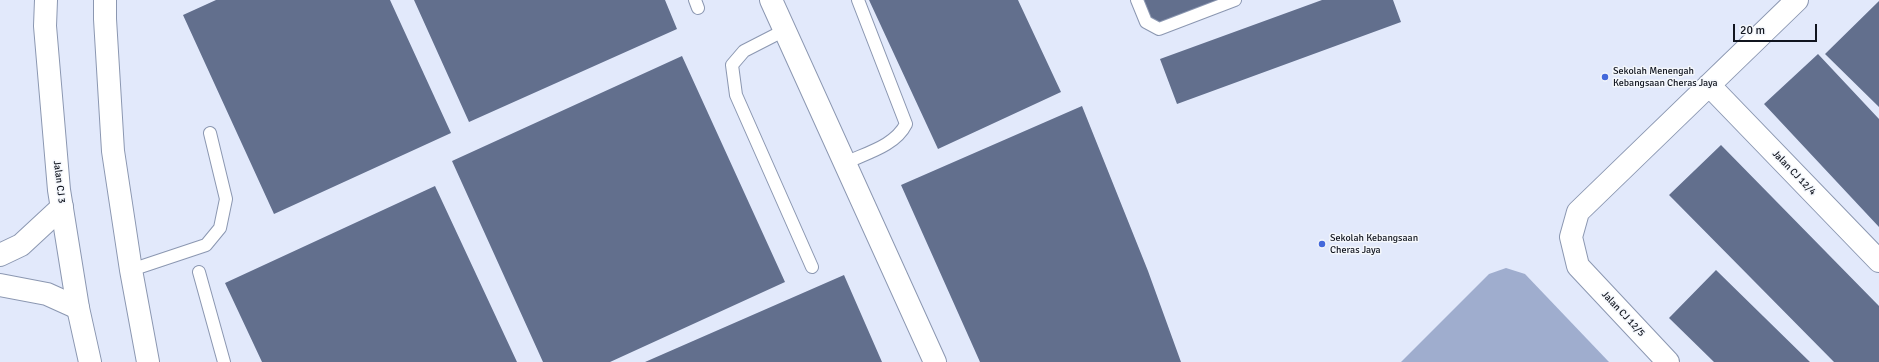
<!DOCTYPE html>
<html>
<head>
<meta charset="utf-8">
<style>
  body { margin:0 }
  #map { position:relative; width:1879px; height:362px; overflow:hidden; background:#e2e9fb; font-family:Signika,sans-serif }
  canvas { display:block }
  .scale { position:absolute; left:1733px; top:24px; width:84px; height:18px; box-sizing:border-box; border:2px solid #11151f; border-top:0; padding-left:5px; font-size:12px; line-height:14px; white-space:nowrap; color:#11151f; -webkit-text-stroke:3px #f4f7fc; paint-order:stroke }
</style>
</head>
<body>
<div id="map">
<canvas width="1879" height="362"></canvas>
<div class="scale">20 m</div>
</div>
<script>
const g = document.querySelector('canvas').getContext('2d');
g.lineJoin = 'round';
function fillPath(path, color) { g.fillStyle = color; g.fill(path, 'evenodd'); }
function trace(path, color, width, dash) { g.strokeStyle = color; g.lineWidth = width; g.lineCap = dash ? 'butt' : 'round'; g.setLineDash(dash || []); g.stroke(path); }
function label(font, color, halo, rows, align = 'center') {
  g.font = font + ' Signika,sans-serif'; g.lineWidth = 3; g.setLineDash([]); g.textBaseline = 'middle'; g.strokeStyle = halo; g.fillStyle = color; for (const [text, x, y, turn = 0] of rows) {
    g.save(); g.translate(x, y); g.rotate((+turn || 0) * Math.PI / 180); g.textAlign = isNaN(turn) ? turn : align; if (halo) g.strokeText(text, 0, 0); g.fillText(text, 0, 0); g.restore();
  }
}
fillPath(new Path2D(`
  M1506 268 1525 274 1609 362H1401L1489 274Z`), '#9fadce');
fillPath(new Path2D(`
  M216 0H390L451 133 274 214 183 15Z
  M414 0H665L677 29 469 122Z
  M869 0H1018L1061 92 938 149Z
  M1144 0H1224L1154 26Z
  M1322 0H1393L1401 22 1177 104 1160 59Z
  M1879 1V107L1825 54Z
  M1818 54 1879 119V227L1764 104Z
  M682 56 785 282 610 362H543L452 161Z
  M1082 106 1148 271 1181 362H980L901 185Z
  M1721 145 1879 306V362H1834L1669 195Z
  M435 186 517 362H262L225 283Z
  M1716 270 1810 362H1714L1669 318Z
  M844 275 882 362H645Z`), '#626f8d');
const service = new Path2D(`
  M695 0 698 8
  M1137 0 1146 22 1159 29 1235 0
  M785 30 744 51 732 65 736 95 812 267
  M845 163C866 153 895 146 906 124L858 0
  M131 270 206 245 220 228 226 199 210 133
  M199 272 224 362`);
const minor = new Path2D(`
  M771 0 935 362
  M1709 85 1879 261
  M0 255 21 245 62 207
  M0 285 47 294 78 308
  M1668 362 1578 266 1571 237 1578 212 1797 0`);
const tertiary = new Path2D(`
  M46 0 45 26 59 190 78 308 90 362
  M105 0V19L113 151 131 270 148 362`);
trace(service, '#8b97b1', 14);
trace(minor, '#8b97b1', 24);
trace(tertiary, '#8b97b1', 24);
trace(service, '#fff', 12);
trace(minor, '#fff', 22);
trace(tertiary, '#fff', 22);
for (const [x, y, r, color] of [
  [1605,77,4,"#4469db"],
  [1322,244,4,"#4469db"]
]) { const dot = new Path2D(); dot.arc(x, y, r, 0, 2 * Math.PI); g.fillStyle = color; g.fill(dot); trace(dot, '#f4f7fc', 1.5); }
label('10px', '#11151f', '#f4f7fc', [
  ["Sekolah Menengah",1613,71],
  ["Kebangsaan Cheras Jaya",1613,83],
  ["Sekolah Kebangsaan",1330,238],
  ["Cheras Jaya",1330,250]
], 'left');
label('10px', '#11151f', '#f4f7fc', [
  ["Jalan CJ 12/4",1794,173,46],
  ["Jalan CJ 3",59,182,83],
  ["Jalan CJ 12/5",1623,314,47]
]);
</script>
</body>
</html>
